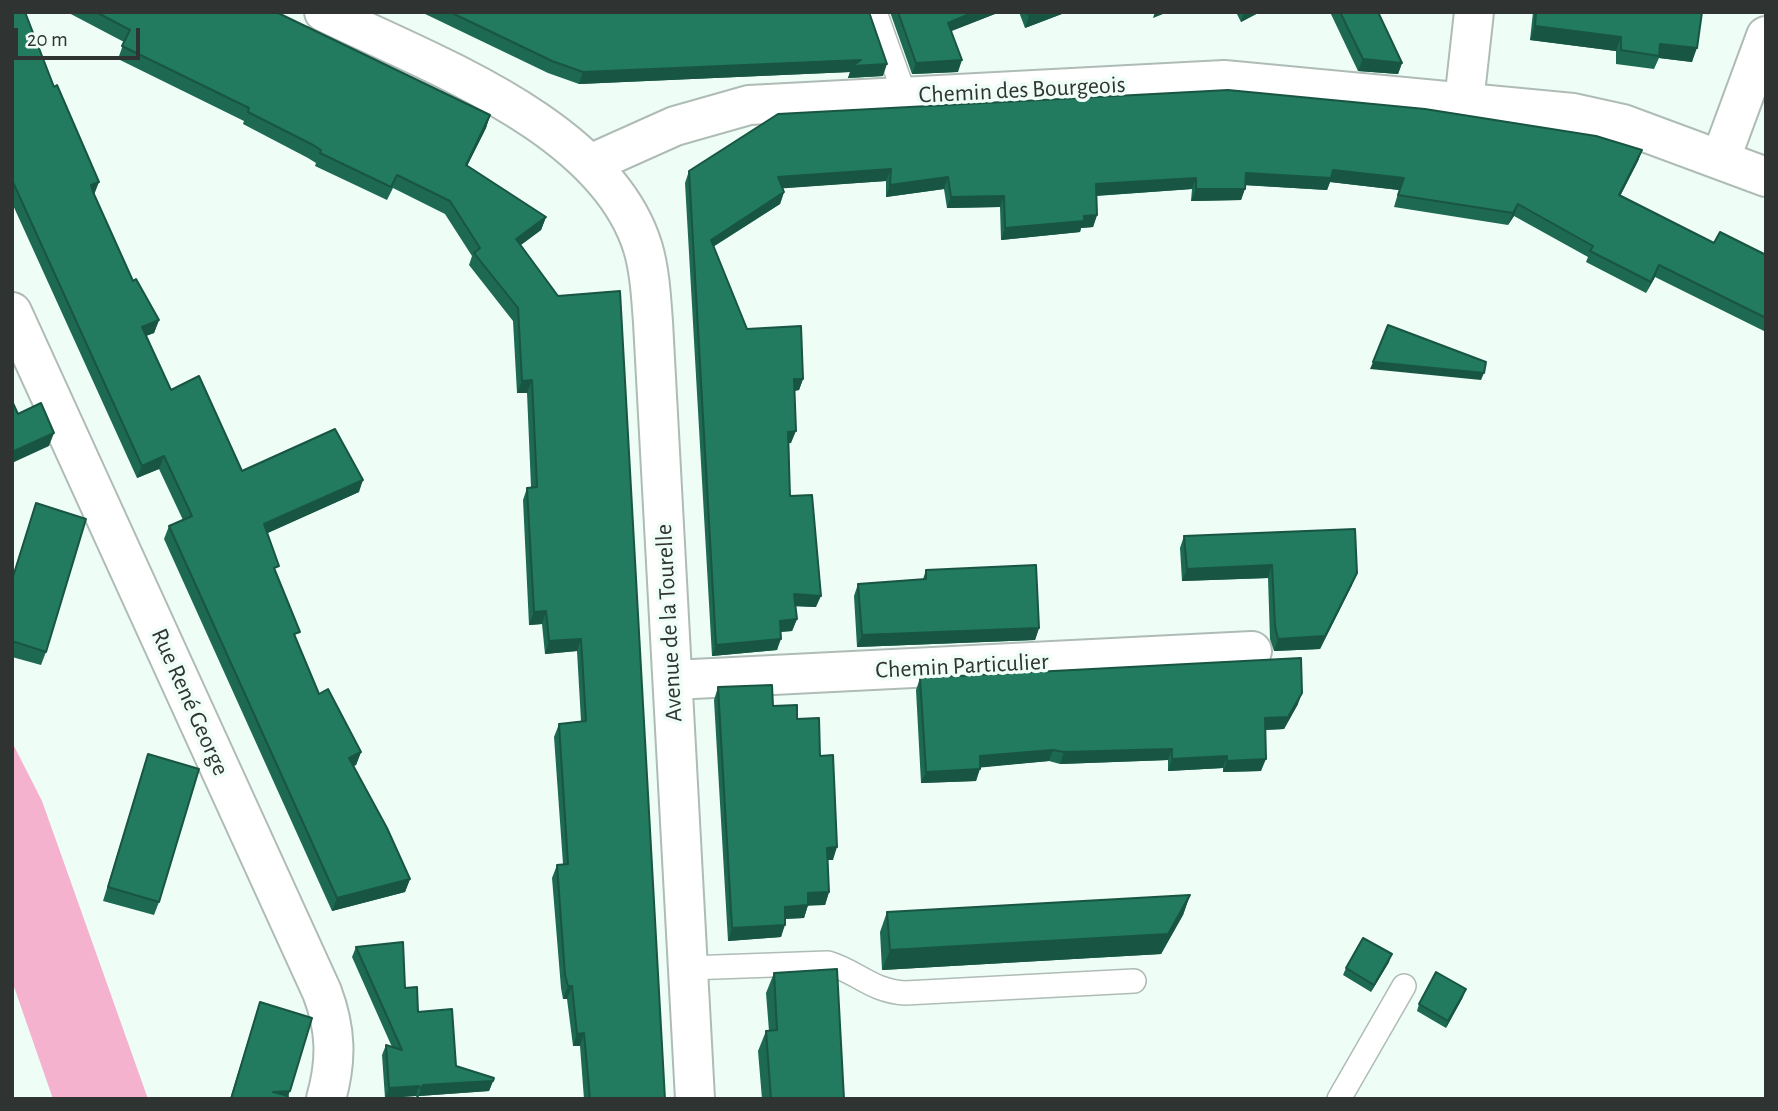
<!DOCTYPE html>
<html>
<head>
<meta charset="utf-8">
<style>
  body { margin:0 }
  #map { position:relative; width:1778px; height:1111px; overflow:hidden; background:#effdf7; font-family:"Alegreya Sans",sans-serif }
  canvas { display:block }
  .frame { position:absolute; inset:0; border:14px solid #2f3432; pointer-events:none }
  .scale { position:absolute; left:14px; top:28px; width:126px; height:32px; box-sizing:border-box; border:4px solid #2f3432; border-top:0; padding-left:9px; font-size:21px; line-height:24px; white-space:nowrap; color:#2f3432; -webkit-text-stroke:5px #effdf7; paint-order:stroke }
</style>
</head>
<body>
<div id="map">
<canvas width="1778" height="1111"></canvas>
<div class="frame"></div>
<div class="scale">20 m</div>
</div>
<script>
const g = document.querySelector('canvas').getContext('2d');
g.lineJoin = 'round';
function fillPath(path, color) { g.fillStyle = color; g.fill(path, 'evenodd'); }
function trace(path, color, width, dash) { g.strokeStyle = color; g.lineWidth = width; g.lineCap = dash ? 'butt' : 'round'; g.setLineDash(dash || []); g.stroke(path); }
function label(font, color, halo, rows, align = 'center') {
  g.font = font + ' "Alegreya Sans",sans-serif'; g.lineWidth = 7; g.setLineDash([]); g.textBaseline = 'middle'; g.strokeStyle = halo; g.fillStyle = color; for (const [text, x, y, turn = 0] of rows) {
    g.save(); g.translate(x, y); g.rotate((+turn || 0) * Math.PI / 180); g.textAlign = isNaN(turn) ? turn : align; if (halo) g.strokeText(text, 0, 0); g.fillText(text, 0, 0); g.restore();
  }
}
fillPath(new Path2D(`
  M12 742 42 801 148 1099H53L12 981Z`), '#f4b2cf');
const lane = new Path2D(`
  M875 12 905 96
  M688 968 828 963C858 972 871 991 905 993L1134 981
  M1339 1099 1404 986`);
const street = new Path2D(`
  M324 12C428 63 606 126 643 248 650 272 651 297 653 322L695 1099
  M1464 102 1474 12
  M1721 158 1766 36
  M590 164 675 126 749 105 1224 80 1573 113 1623 124 1766 177
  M673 680 1252 651`);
const secondary = new Path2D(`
  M12 312 322 992C336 1029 337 1060 326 1099`);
trace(lane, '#afbcb6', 26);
trace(street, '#afbcb6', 42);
trace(secondary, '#afbcb6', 42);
trace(lane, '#fff', 23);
trace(street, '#fff', 38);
trace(secondary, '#fff', 38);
fillPath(new Path2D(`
  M12 12 133 281 159 320 154 333 146 336 171 390 242 471 359 492 267 533 276 574 297 641 319 694 361 752 356 765 353 766 410 879 405 892 332 911 164 539 169 526 183 520 159 469 137 478 12 203Z
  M67 12H276L490 115 486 128 467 166 546 217 541 230 521 245 665 1099H584L580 1046H573L567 999H563L561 988 552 878 557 865 563 864 554 737 559 724 581 721 577 651 545 654 542 624 529 625 523 500 527 488 531 487 527 393H517L513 321 469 265 472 256 445 214 393 188 387 200 315 166 316 163 308 158 243 124 244 121 118 59 124 42Z
  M421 12H869L883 76 848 78 850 72 579 84 548 73Z
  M890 12H1000L951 31 958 72 912 74Z
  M1019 12H1067L1025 28Z
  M1236 12H1260L1241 22Z
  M1330 12H1378L1402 63 1398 74 1358 71Z
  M1533 12H1702L1692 62 1659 58 1654 69 1616 64V51L1530 40Z
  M1642 150 1638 161 1620 196 1714 243 1766 255V332L1655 277 1646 293 1586 262 1588 257 1514 216 1508 225 1394 207 1399 190 1330 182 1327 190 1246 185 1241 200 1191 201 1192 189 1096 196 1097 215 1093 227 1081 228 1080 232 1001 240 1000 207 947 208 944 189 886 197V181L782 188 784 192 780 204 713 247 747 329 803 379 799 390 795 391 791 443H789L790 496 816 607 795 606 797 619 792 631 781 632 777 650 712 656 685 183 689 171Z
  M36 503 46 652 41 665 12 657V578Z
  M1184 536 1352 585 1320 649 1274 651 1270 639 1268 578 1182 581 1180 548Z
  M926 570 1039 628 1035 640 857 647 854 596 858 584 923 579Z
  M920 678 1298 704 1284 729 1265 730 1261 771 1223 772V768L1168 771V760L1060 764 1049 761 980 767 976 781 921 783 916 690Z
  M718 687 773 706 797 719 820 756 833 860H828L829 892 825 905H808L804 918 785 919 781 937 728 941 714 700Z
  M148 754 159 902 154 915 103 901Z
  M1190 895 1183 915 1161 954 882 970 880 932 887 912Z
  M356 947 405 988 418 1012 456 1066 493 1081 489 1091 419 1096 417 1099 416 1096 385 1098 382 1055 386 1045 392 1047 352 957Z
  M1389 962 1371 992 1343 975 1346 968Z
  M774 973 844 1099H762L758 1051 766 1031H769L766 993Z
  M1463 997 1446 1028 1417 1011 1419 1004Z
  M260 1002 312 1018 287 1099H230Z`), '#1d6952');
fillPath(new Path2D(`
  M974 12H1000L944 34 948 23Z
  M1039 12H1067L1025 28 1029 16Z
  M1155 12H1168L1153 18Z
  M1244 12H1260L1241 22Z
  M1535 26 1621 37 1616 51 1530 40Z
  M1660 44 1697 48 1692 62 1659 58Z
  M1363 59 1402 63 1398 74 1358 71Z
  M861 60 887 64 883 76 848 78 850 72 579 84 583 72Z
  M962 60 958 72 912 74 916 63Z
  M490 115 486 128 461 178 466 165Z
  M1642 150 1638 161 1615 206 1619 195Z
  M891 169 886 181 774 189 778 177Z
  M1333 170 1404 178 1399 190 1330 182 1327 190 1242 185 1246 173Z
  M948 177 944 189 886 197 890 185Z
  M1196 178 1192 189 1092 196 1096 184Z
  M99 182 94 195 87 198 91 185Z
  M1196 189H1245L1241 200 1191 201Z
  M784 192 780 204 706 251 711 240Z
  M1004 196 1000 207 947 208 951 197Z
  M1518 204 1514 216 1508 225 1513 213Z
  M1097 215 1093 227 1081 228 1080 232 1001 240 1005 228 1084 216Z
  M546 217 541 230 511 252 516 239Z
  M1659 265 1655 277 1646 293 1651 282Z
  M159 320 154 333 137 339 142 327Z
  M1373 362 1484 373 1481 380 1370 369Z
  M794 379H803L799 390 790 391Z
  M532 380 527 393H517L522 381Z
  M796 431 791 443 784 444 788 432Z
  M54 433 49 446 12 463V452Z
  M164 456 159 469 137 478 142 466Z
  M363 480 359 492 259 537 264 524Z
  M1272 565 1268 578 1182 581 1187 569Z
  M1357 573 1352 585 1320 649 1274 651 1278 639Z
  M794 594 821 596 816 607 790 606Z
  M546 611 542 624 529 625 534 612Z
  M797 619 792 631 776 632 780 621Z
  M1039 628 1035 640 857 647 862 635Z
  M581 639 577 651 545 654 549 641Z
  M781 639 777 650 712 656 716 645Z
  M1302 693 1298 704 1284 729 1261 730 1265 718Z
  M1172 749 1168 760 1060 764 1064 752Z
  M1053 750 1049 761 976 768 980 756Z
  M361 752 356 765 344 770 349 758Z
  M1227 756 1223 768 1168 771 1172 759Z
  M1266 759 1261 771 1223 772 1227 761Z
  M980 769 976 781 921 783 926 772Z
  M837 847 833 860H823L827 848Z
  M410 879 405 892 332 911 337 898Z
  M829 892 825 905 803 906 808 893Z
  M1190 895 1183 915 1161 954 882 970 890 950Z
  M808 905 804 918 780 919 785 907Z
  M785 925 781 937 728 941 732 928Z
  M1392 954 1389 962 1371 992 1374 985Z
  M568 986H572L567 999H563Z
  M1466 989 1463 997 1446 1028 1448 1021Z
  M584 1033 580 1046H573L577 1034Z
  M493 1081 489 1091 419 1096 417 1099 423 1085Z
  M419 1086 416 1096 385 1098 389 1088Z
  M290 1091 287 1099 273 1092Z`), '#185542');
const building = new Path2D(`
  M12 12H25L54 87 57 85 99 182 91 185 93 192 133 281 136 279 159 320 142 327 171 390 199 376 242 471 335 429 363 480 264 524 279 566 274 568 300 632 294 634 319 694 328 689 361 752 349 758 387 828 410 879 337 898 169 526 192 516 164 456 142 466 12 180Z
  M96 12H276L490 115 466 165 546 217 516 239 558 296 620 291 665 1099H590L584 1033 577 1034 572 986H568L565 975 557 865 568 864 559 724 586 721 581 639 549 641 546 611 534 612 527 488 537 487 532 380 522 381 518 308 474 253 480 248 450 201 397 175 391 187 320 153 321 150 313 145 248 112 249 108 122 46 130 30Z
  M450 12H869L887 64 852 66 861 60 583 72 552 61Z
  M898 12H974L948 23 962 60 916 63Z
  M1028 12H1039L1029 16Z
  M1340 12H1378L1402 63 1363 59Z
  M1536 12H1702L1697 48 1660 44 1659 56 1621 50V37L1535 26Z
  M1228 90 1425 109 1596 136 1642 150 1619 195 1714 243 1720 232 1766 255V318L1659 265 1651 282 1590 251 1593 246 1518 204 1513 213 1398 195 1404 178 1333 170 1331 178 1246 173 1245 189H1196V178L1096 184 1097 215 1084 216V221L1005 228 1004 196 951 197 948 177 890 185 891 169 778 177 784 192 711 240 747 329 801 326 803 379H794L796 431 788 432 790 496 812 495 821 596 794 594 797 619 780 621 781 639 716 645 689 171 778 114Z
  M1388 325 1486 362 1484 373 1373 362Z
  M12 401 18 414 41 403 54 433 12 452Z
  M36 503 86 519 46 652 12 641V580Z
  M1355 529 1357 573 1325 636 1278 639 1275 626 1272 565 1187 569 1184 536Z
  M1036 565 1039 628 862 635 858 584 926 579V570Z
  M1301 658 1302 693 1288 717 1265 718 1266 759 1227 761V756L1172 759V749L1064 752 1053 750 980 756V769L926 772 920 678Z
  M772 685 773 706 797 705V719L819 718 820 756 833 755 837 847 827 848 829 892 808 893V905L785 907V925L732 928 718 687Z
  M148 754 199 769 159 902 108 887Z
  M1190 895 1168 934 890 950 887 912Z
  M1363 938 1392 954 1374 985 1346 968Z
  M403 942 405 988 417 987 418 1012 452 1009 456 1066 494 1078 493 1081 423 1085 421 1089 419 1086 389 1088 386 1045 402 1050 356 947Z
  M837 969 844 1099H771L766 1031 777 1030 774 973Z
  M1436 972 1466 989 1448 1021 1419 1004Z
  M260 1002 312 1018 290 1091 273 1092 288 1096 287 1099H231Z`);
fillPath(building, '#227a5f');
trace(building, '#185542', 2);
label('24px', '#2f3432', '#effdf7', [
  ["Chemin des Bourgeois",1022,90,-3],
  ["Avenue de la Tourelle",669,623,-93],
  ["Chemin Particulier",962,666,-3],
  ["Rue René George",190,702,66]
]);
</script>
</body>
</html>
